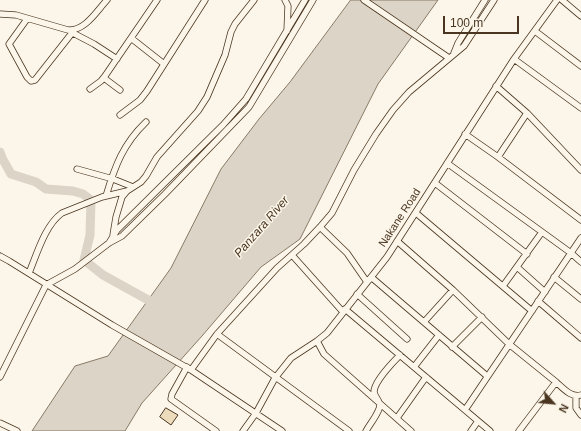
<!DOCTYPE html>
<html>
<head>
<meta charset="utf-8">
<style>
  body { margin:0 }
  #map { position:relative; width:581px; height:431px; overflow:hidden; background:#fbf6e9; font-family:Helvetica,sans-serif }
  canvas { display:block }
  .north { position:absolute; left:533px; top:383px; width:40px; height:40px; -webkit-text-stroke:3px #fbf6e9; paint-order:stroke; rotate:117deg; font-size:11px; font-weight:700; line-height:16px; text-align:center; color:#4a3520 }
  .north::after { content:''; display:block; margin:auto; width:14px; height:18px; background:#4a3520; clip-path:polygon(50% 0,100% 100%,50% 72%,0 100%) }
  .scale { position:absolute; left:443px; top:16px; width:76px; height:18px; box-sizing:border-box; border:2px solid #4a3520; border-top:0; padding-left:5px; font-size:12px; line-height:14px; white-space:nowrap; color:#4a3520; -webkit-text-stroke:3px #fbf6e9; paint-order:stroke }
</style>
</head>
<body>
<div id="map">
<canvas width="581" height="431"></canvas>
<div class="north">N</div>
<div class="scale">100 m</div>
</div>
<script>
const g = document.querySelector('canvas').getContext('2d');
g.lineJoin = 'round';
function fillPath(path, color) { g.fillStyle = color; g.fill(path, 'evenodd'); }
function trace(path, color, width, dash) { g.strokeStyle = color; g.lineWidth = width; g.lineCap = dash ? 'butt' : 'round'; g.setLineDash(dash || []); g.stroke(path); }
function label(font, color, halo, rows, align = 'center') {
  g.font = font + ' Helvetica,sans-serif'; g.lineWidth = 3; g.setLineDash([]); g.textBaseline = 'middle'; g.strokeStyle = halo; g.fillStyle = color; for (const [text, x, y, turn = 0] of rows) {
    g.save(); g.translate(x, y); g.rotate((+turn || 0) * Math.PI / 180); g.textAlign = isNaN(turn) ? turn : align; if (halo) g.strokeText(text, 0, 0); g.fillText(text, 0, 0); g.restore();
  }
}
const water = new Path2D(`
  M351 0H438L378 84 300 239 261 267 202 336 142 403 125 431H32L75 366 108 356 171 268 221 169 259 119 290 82Z`);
fillPath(water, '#dcd4c6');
trace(water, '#887966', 1);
trace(new Path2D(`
  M0 152 2 158 11 174 36 182 46 189 73 191 83 194 91 200 90 235 84 260 103 275 159 306`), '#dcd4c6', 9);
const building = new Path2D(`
  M166 408 178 415 171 425 160 417Z`);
fillPath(building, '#ecdcbc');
trace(building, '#4a3520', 1);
const minor = new Path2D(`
  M285 0 288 6 287 31
  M364 0 449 58
  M562 0 581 16
  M0 14 16 15 68 30C85 31 96 12 107 0
  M27 19 9 44 27 77 31 81 35 80 72 33
  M535 31 581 66
  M71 32 94 44 117 59
  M131 38 164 64
  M454 53 458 43 485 0
  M514 59 581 108
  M104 78 120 90
  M496 86 527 113 581 170
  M90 89 101 81 105 76 157 0
  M120 115 140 100 147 91 205 0
  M465 134 498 157 581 220
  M498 157 527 113
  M447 163 571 253 581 262
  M77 169 113 179 133 187
  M435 183 527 254
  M106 196C115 166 123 144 146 122
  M416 213 532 311
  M320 227 347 253 367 282
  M113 235 116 217 122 197 127 191 141 182 146 176 157 157 198 111 207 97 225 55 231 32 235 24 254 0
  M397 241 453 290 509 344 556 382
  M109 243 117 230 223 125 246 99 305 0
  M292 255 343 312
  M0 256 9 261 112 325 191 370 282 431
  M517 267 545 292
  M29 273C37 254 45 225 62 213L102 197 127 191
  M371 277 487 376
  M554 277 581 299
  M503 286 542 232
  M357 294 407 339
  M538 301 581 338
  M345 309 490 431
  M424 322 453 290
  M217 334 349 431
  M317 341 324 354 411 431
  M452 347 482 317
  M187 367 172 394 171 399 216 431
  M414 367 439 335
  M191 370 217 334 277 268 304 244 320 227 332 213 354 170 376 134 393 110 409 92 464 46 494 0
  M0 377 46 285 75 269 109 243 122 236 165 194 249 107 313 0
  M576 397V408L581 415
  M465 410 581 238
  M397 418 426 377
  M0 423 17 431
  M243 431 256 413 275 378 291 358 317 341 327 333 387 257 514 59 557 0
  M366 431C370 424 376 417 379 409 382 402 375 398 374 392 374 382 393 362 400 355
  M471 431 478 421
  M519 431 556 382C563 388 571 398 581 395`);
trace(minor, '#4a3520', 7);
trace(minor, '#fbf6e9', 5.5);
label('11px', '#4a3520', '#fbf6e9', [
  ["Nakane Road",400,218,-57]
]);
label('italic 12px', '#4a3520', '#fbf6e9', [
  ["Panzara River",262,227,-49]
]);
</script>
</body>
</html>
